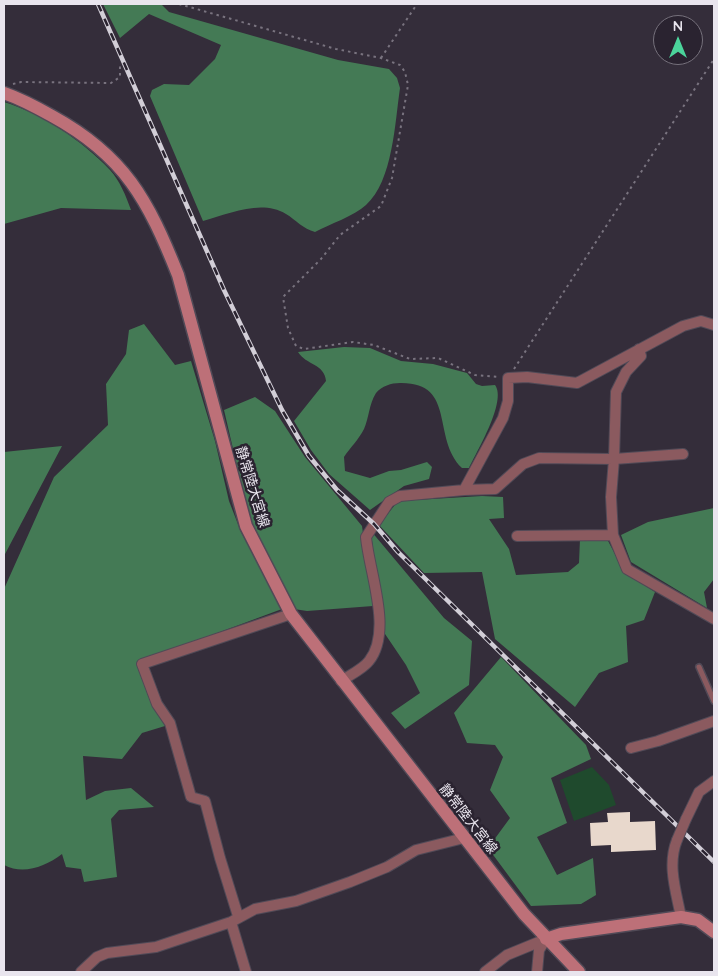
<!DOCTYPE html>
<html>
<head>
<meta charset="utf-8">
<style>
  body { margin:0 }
  #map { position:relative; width:718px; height:976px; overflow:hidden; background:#342d3a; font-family:Quicksand,sans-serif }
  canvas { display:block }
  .frame { position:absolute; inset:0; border:5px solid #e9e5ee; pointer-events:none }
  .north { position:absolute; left:653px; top:15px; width:50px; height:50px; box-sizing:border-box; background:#2a2330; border:1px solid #76717c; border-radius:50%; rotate:0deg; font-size:14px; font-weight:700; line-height:20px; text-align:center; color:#e9e5ee }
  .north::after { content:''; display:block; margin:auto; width:18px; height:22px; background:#4bd49b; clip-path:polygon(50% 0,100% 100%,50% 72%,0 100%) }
</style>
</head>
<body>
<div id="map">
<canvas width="718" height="976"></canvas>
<div class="frame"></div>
<div class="north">N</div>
</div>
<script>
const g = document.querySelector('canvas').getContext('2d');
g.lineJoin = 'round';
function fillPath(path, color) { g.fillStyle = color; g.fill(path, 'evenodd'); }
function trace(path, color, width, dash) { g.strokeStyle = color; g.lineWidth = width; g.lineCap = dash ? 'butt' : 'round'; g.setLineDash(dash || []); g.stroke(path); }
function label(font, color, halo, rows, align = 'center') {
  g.font = font + ' Quicksand,"Noto Sans JP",sans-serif'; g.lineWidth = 5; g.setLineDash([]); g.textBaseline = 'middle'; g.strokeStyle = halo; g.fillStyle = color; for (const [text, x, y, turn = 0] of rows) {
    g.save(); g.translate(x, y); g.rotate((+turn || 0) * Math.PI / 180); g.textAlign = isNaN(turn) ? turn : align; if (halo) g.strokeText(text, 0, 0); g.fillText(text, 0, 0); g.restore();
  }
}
fillPath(new Path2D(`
  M592 767 609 785 616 805 574 821 560 780Z`), '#1f4a2d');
fillPath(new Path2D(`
  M103 4H161L169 12 338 60 389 69 397 78 400 88C395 122 393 181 366 205 354 216 330 224 315 232 303 229 296 220 286 214 261 199 229 214 203 221L150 96 152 90 164 84 189 85 215 59 221 45 149 14 120 38Z
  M4 102C41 113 83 141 110 170 120 181 126 196 131 210L61 208 4 224Z
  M144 324 175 365 191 361 215 441 229 501 241 532 282 609 139 662 152 704 165 726 142 733 122 759 83 756 86 800 105 791 131 788 154 807 119 810 111 819 117 877 84 882 81 869 66 867 62 854C45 867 23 875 4 865V589L54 477 108 425 106 384 126 354 129 330Z
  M344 347 370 348 401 361 433 364 467 373 476 384 482 386 495 385C507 401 477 451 469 468H462C431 438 457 382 400 383 391 383 382 386 376 393 369 404 369 418 364 429 359 439 350 448 344 457L345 471 370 478 389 471 401 470 427 462 432 467 429 479 404 486 370 510 329 474 311 450 294 421 326 381C325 364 306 365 298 352Z
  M255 397 275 411 305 457 362 526 373 606 307 611 294 609 250 522 224 410Z
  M62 446 4 556V452Z
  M482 496 503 497 504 518 489 519 509 549 516 575 568 572 579 563 580 539H607L625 573 655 592 644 620 626 626 628 662 599 673 575 707 495 639 482 572 424 573 379 525 398 501Z
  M714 508V579L704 592 707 608 631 562 621 535 648 522Z
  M371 531 444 618 472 641 469 685 405 729 391 713 420 693 406 665 381 628Z
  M501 657 586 745 591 759 551 778 567 823 537 837 557 875 593 858 596 895 581 904 531 906 488 848 510 818 490 790 503 757 495 745 467 743 454 713Z`), '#447a55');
fillPath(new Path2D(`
  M630 812V822L655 821 656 850 611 852V845L591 846 590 823 608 822 607 813Z`), '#e8d8cc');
const lane = new Path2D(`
  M699 667 714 701`);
const street = new Path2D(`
  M639 349 641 356 626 372 616 392 614 459 683 454
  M464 490 495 489 523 464 539 458 614 459 611 497 613 535 627 569 714 619
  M517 536 613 535
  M341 681C350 675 363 669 369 661 393 631 369 572 366 537L389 502 400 496 464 490 503 418 508 401V378L527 377 577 383 683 326 701 321 714 325
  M631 748 658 741 714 721
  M686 819 699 792 714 781
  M677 840C667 865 676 891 681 917
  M238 916 220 858 205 801 191 797 170 723 157 704 142 664 291 614
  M231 922 246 972
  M81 972 97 957 107 953 156 947 231 922 255 909 296 901 350 882 387 867 416 850 464 838
  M485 972 507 955 546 939
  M537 972 539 950 546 939`);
const secondary = new Path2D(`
  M4 93C21 99 36 107 52 116 125 156 148 200 178 275L246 526 291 614 524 914 579 972
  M546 939 561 934 681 917 698 920 714 932`);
trace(lane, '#514a57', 8);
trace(street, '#514a57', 12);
trace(secondary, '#514a57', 15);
trace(new Path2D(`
  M179 4 336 49 381 58 400 65 405 72 408 85 392 178 381 206 340 235 321 259 283 297 288 328 296 346 304 349 353 342 374 345 410 359 438 358 475 375 499 377
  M381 58 417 4
  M13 84 21 82 111 83 120 77V66L124 62
  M514 369 714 59`), '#79737f', 2, [2.5, 4]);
trace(lane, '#8b5a5f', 5);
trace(street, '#8b5a5f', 10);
trace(secondary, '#bd7078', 12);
const rail = new Path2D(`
  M98 4 224 290 282 410 309 456 337 490 374 524 398 552 714 862`);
trace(rail, '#d2ced7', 4.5);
trace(rail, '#2a2330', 2.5, [8]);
const streetBridge = new Path2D(`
  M677 840 686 819`);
trace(streetBridge, '#514a57', 12, []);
trace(streetBridge, '#8b5a5f', 10);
label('14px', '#e9e5ee', '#2a2330', [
  ["静常陸大宮線",252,487,73],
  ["静常陸大宮線",468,819,52]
]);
</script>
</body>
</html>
